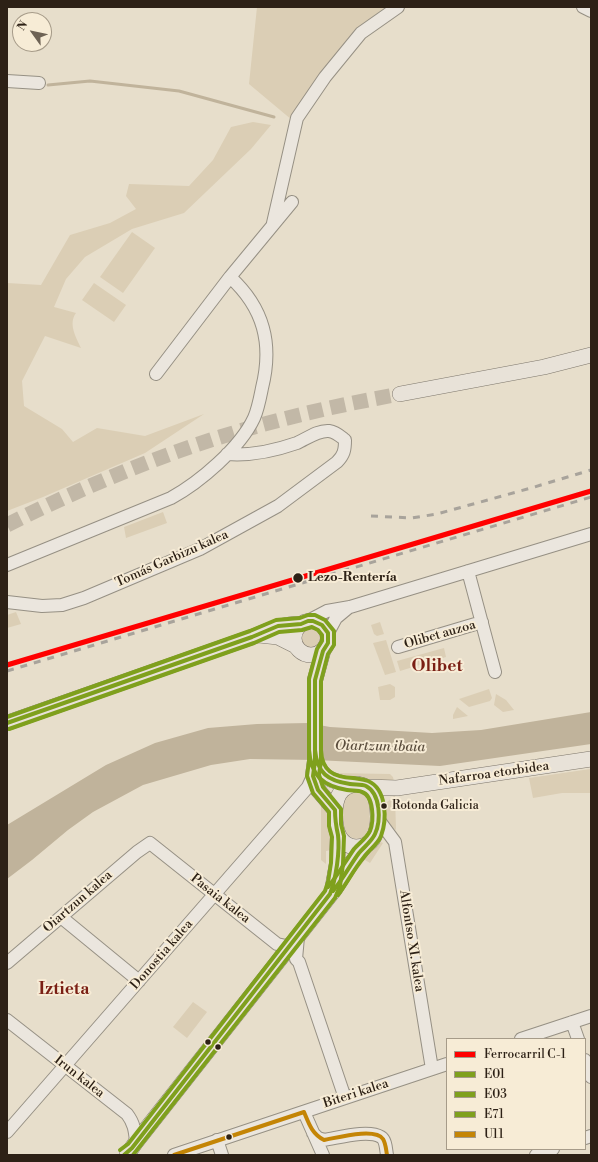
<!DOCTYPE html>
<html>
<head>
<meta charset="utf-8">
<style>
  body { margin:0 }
  #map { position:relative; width:598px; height:1162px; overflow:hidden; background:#e7decb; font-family:"Libre Bodoni",serif }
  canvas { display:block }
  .frame { position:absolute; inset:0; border:8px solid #2d2116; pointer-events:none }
  .legend { position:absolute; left:446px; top:1038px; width:140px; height:112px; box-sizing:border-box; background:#f7ecd6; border:1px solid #a69b89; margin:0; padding:5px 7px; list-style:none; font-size:12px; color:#2d2116 }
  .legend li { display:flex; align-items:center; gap:8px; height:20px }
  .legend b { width:20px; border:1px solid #a69b89 }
  .north { position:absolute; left:12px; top:12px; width:40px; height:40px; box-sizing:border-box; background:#f7ecd6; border:1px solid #a69b89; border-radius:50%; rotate:303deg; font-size:11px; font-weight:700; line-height:16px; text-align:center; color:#2d2116 }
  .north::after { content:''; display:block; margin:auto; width:14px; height:18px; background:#6e6355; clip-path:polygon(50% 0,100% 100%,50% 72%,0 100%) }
</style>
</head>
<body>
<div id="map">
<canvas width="598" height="1162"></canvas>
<div class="frame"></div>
<ul class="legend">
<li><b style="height:5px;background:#f00"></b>Ferrocarril C-1</li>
<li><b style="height:5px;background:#7fa01d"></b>E01</li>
<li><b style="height:5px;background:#7fa01d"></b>E03</li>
<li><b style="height:5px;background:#7fa01d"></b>E71</li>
<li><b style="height:5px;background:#c48506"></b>U11</li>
</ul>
<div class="north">N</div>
</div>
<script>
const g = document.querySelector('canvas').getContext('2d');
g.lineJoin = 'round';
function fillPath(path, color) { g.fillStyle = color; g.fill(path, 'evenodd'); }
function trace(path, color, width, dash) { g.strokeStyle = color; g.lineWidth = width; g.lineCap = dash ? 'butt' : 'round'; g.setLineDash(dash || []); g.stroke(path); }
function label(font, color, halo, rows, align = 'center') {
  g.font = font + ' "Libre Bodoni",serif'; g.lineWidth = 4; g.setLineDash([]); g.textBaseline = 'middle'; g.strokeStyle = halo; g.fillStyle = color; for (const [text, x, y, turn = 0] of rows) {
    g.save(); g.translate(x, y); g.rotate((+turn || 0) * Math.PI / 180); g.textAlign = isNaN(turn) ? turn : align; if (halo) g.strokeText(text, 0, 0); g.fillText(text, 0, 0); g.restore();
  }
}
fillPath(new Path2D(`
  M257 7H386L363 28 292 120 249 84Z
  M253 122 271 125 251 149 184 213 132 229 85 257 66 279 54 307 76 313C68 324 76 337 81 348L45 336 22 381 24 406 62 429 73 442 97 428 145 436 204 414 145 453 43 497 7 511V283L41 285 70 235 110 223 136 209 126 196 129 184 189 186 213 160 231 127Z
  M132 232 155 248 123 293 100 277Z
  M94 283 126 305 114 322 82 300Z
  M163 512 167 523 126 538 124 527Z
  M16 612 21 624 7 628V615Z
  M380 622 384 634 377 636 374 634 371 625Z
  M301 638a10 10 0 1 1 20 0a10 10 0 1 1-20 0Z
  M386 640 396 672 385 675 373 643Z
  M444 648 446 657 400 671 397 661Z
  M390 684 395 687V697L390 700H380L378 687Z
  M489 689 492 698 490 701 469 707 459 699Z
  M496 694 506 700 514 710 503 712 494 705Z
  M457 707 468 716 453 719V715Z
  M590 769 591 793H562L533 798 529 778Z
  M331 773 390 774 393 777 394 782 372 783Z
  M311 791 328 809V828L331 836V850L326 851V864L321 860V806L318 801 309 793Z
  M355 792 365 795 369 804 370 827 365 836C356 841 351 838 343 832 342 817 336 796 355 792Z
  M395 795 396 830C383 822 384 815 387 802Z
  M381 842 383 843 370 863 365 860 345 885 362 856Z
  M193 1002 207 1012 187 1038 173 1027Z`), '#dbceb5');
fillPath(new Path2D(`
  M591 712V744L440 766 315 760 250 759 211 765 143 785 93 812 68 830 32 860 7 879V825L106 765 155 743 208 728 257 724 308 723 330 727 432 733 481 730Z`), '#c0b39b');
trace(new Path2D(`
  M48 85 90 81 179 91 274 117`), '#c0b39b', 3);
trace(new Path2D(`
  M7 525C75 491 145 461 217 438 277 419 338 405 400 394`), '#c2b8a7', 15, [15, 8]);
const minor = new Path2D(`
  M583 7 591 11
  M7 81 39 83
  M273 223 297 118 325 77 361 33 398 7
  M156 374 230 277
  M7 565 171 498C200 482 240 448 254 418 258 409 260 398 262 388 273 344 264 308 230 277L292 202
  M468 571 495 672
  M7 602 42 606 62 605 84 598 200 549 278 506 337 462C344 455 345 450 345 440 340 436 336 432 329 431 318 430 306 439 297 443 274 451 251 456 227 454
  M308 621 327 611 350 607 591 534
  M328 633 336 618 348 608
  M398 647 482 622
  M378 819 395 842 432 1069
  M61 917 139 981
  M298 937 296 959 299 962 345 1098
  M7 963 137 852 150 843 277 944 286 946 293 943
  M7 1020 127 1114C134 1123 135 1131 136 1142
  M572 1022 578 1039
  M521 1039 591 1016
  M585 1060 591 1077
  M304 1112 323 1155
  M7 1132 301 795 308 787 313 776
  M313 1133 318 1138 324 1140C338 1138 368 1129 381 1137 386 1140 386 1150 387 1155
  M585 1138 591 1136
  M217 1140 222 1155
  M174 1155 447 1064
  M536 1155 553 1149`);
const major = new Path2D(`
  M400 394 544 367 591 355
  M294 638a17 17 0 1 1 34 0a17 17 0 1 1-34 0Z
  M259 635 278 637 296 646
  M323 651 315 680V761L313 776 318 790 335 810
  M7 723 252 637C270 630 280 624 301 624
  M315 761C324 780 332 781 351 785
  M357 784C376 787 377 799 378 816 378 830 375 847 356 847 338 846 335 829 335 815 335 799 339 786 357 784Z
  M367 787 397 788 591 759
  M333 886 337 864 338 836
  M127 1155 136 1142 335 889 352 862 367 844`);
trace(minor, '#969084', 14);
trace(major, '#7d766b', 16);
trace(minor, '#ebe6de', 12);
trace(major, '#e8e2d8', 15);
trace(new Path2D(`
  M371 516 412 518 437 514 531 488 591 470
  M7 671 591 497`), '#a8a39b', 3, [7, 7]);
trace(new Path2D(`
  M7 723 252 637 278 626 301 624 308 621H313L322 625 328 633V643L323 651 315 680V761L313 776 318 790 335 810C335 819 336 826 338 835 340 851 336 879 330 894L132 1148 124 1155
  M315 750C317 773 328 781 350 784 355 785 361 784 366 786 381 794 381 821 375 834 372 841 364 847 359 853 350 865 343 879 333 891`), '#7fa01d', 4);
trace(new Path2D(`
  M9 729 254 643 279 632 302 630 312 627 318 630 322 635V641L317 649 309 679V761L307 776 313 793 329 812V826L332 837 331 863 328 882 325 891 128 1144 120 1150
  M309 750C311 776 323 786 347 790 352 791 358 790 362 792 374 796 374 821 370 831 367 838 359 843 354 849 345 862 338 875 328 887`), '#7fa01d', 4);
trace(new Path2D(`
  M7 717 250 631 276 620 300 618 308 615H315L325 620 334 631V645L328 654 321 681V761L319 775 323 787 341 809V824L344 836 343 864 340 886 335 898 133 1155
  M321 750C322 771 333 777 353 778 358 779 363 779 368 781 387 789 387 820 381 836 378 844 369 850 364 857 354 869 347 883 338 895`), '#7fa01d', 4);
trace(new Path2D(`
  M174 1155 304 1112C309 1124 312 1134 324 1140 336 1138 375 1127 383 1139 386 1144 386 1150 387 1155`), '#c48506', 4);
trace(new Path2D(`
  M7 665 591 491`), '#f00', 5);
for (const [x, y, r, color] of [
  [298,578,5.5,"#2d2116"],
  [384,806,3.5,"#2d2116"],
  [208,1042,3.5,"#2d2116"],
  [218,1047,3.5,"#2d2116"],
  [229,1137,3.5,"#2d2116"]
]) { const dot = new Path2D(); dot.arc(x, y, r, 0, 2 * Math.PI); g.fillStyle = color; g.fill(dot); trace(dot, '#f7ecd6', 1.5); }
label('12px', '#2d2116', '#f7ecd6', [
  ["Rotonda Galicia",392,806]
], 'left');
label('13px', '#2d2116', '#f7ecd6', [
  ["Tomás Garbizu kalea",172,559,-24],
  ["Olibet auzoa",440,635,-16],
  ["Nafarroa etorbidea",494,774,-8],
  ["Pasaia kalea",220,899,38],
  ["Oiartzun kalea",78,902,-41],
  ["Alfontso XI. kalea",411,941,81],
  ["Donostia kalea",162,955,-49],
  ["Irun kalea",79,1077,38],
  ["Biteri kalea",356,1094,-18]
]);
label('bold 13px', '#2d2116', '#f7ecd6', [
  ["Lezo-Rentería",308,578]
], 'left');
label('italic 14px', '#5a4d3d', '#f7ecd6', [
  ["Oiartzun ibaia",380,747,1]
]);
label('bold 17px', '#7a1f14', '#f7ecd6', [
  ["Olibet",437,667],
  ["Iztieta",64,990]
]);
</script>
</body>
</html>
